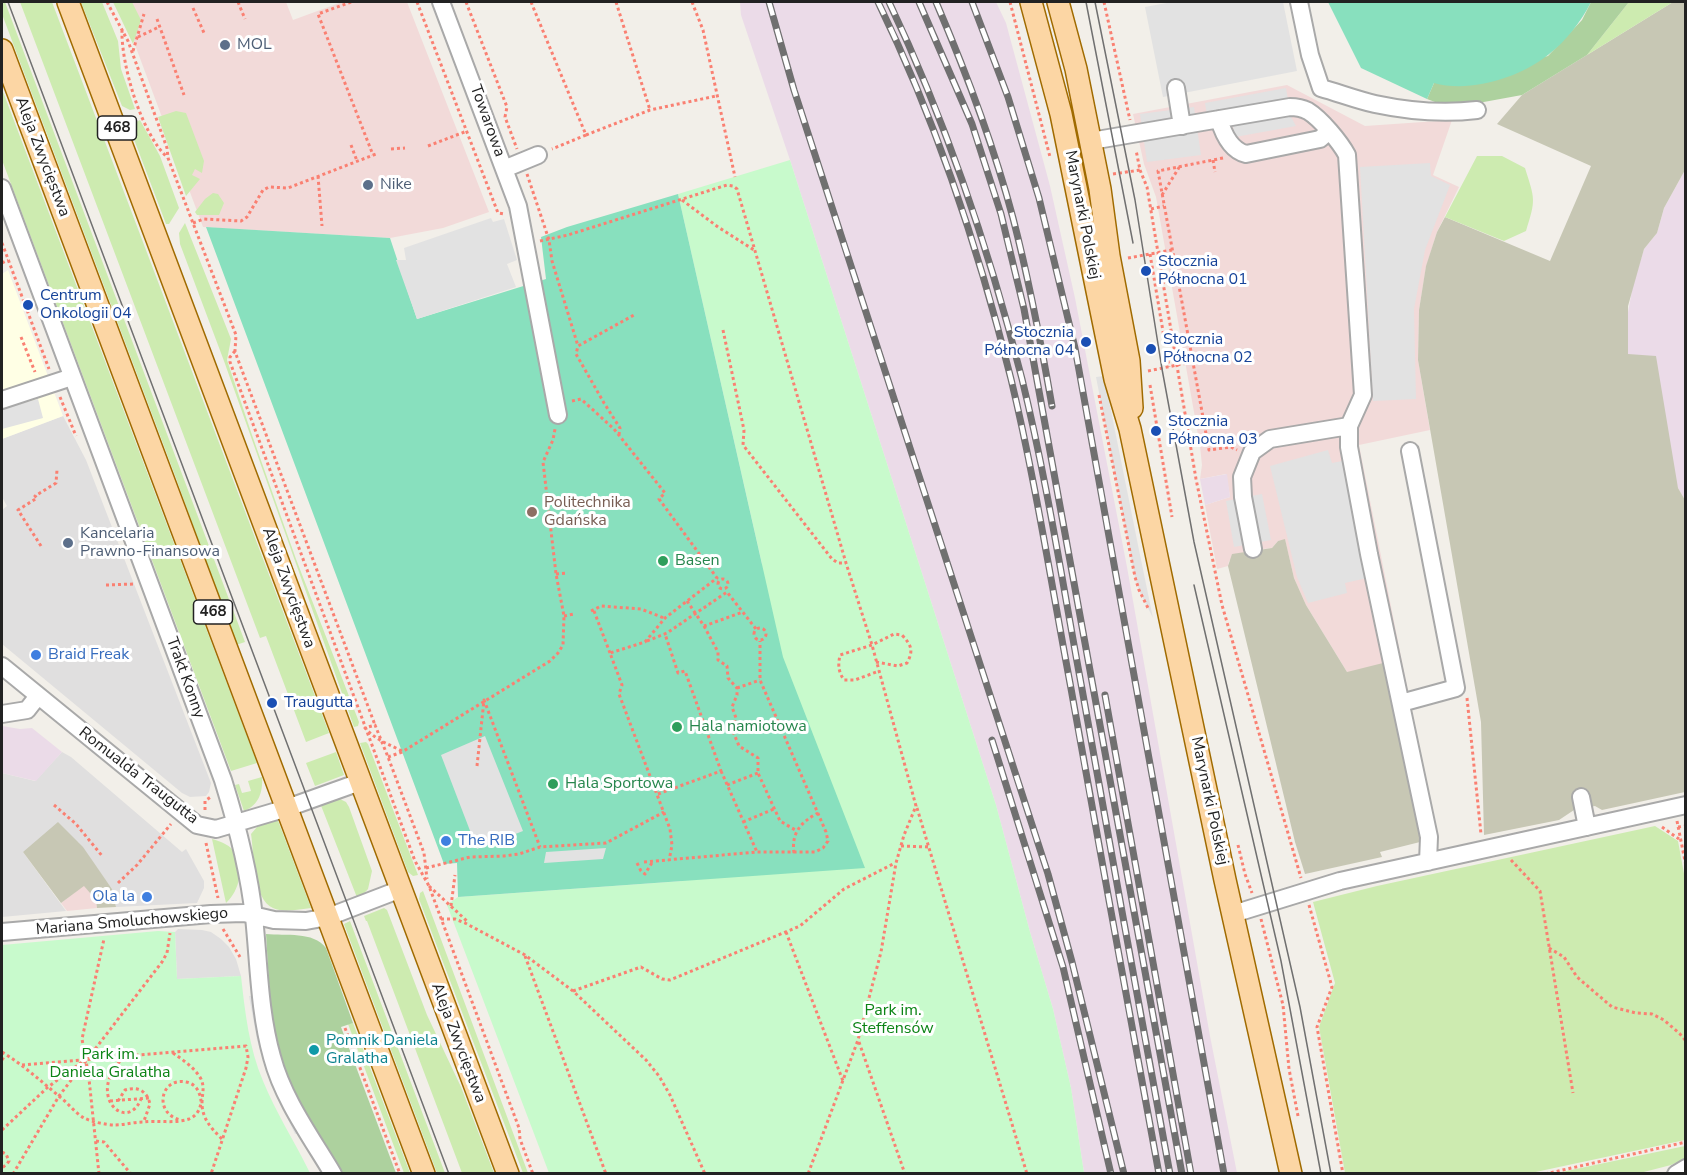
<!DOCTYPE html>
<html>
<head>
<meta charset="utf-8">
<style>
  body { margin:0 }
  #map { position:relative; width:1687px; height:1175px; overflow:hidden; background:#f2efe9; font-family:"Nunito Sans",sans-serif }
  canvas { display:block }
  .frame { position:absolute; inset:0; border:3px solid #222; pointer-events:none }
</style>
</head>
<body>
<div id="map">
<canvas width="1687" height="1175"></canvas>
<div class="frame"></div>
</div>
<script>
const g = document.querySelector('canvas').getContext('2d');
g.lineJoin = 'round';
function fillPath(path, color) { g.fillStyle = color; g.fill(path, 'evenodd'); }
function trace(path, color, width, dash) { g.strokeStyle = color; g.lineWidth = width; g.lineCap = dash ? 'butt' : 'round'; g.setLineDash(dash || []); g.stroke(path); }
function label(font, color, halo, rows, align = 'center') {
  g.font = font + ' "Nunito Sans",sans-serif'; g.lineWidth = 6; g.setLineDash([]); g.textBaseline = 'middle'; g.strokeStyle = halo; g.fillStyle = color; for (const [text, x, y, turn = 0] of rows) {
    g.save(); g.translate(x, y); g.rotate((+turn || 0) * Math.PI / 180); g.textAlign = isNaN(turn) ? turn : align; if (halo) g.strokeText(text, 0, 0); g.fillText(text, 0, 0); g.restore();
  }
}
fillPath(new Path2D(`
  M63 416 86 460 211 783 209 792 206 796 190 797 182 793 2 644V510L7 506 2 497V439Z
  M62 752 71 757 182 852 186 849 204 881V888L197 903 116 907 112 889 78 842 23 852 66 911 2 917V773L35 781Z
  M178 929 202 930 211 932 221 939 229 947 236 959 241 976 177 979 175 932Z`), '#e0dfdf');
fillPath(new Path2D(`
  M119 2H286L293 20 342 2H407L489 212 443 228 390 238 203 227Z
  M1287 85 1365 126 1452 120 1433 175 1459 187 1437 232 1426 267 1419 310 1418 360 1430 430 1359 445 1408 692 1393 695 1347 672 1306 605 1294 578 1285 540 1278 541 1272 548 1255 550 1229 561 1228 566 1217 569 1205 505 1230 497 1226 474 1200 479 1202 465 1200 446 1156 197 1144 164 1133 114Z
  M84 885 96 900 97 908 67 911 61 903Z`), '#f2dad9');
fillPath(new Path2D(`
  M740 2H996L1006 23 1050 186 1075 298 1127 567 1210 1036 1237 1173H1084L1071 1088 1053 1009 1030 932 996 805 790 160 741 15Z
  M1685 170V500L1678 488 1627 354V318L1633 285 1644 249 1657 233 1664 208Z
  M1227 474 1230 497 1205 505 1200 479Z
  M2 726 20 729 32 728 62 752 36 781 2 773Z`), '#ebdbe8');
fillPath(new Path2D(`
  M8 270 63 416 2 439V274Z`), '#ffffe5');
fillPath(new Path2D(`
  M1673 2H1685V170L1664 208 1657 233 1644 249 1628 306V354L1656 356 1678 488 1685 500V792L1602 810 1595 806 1574 810 1559 820 1484 835 1481 722 1418 360 1419 310 1426 266 1437 232 1445 217 1550 261 1591 166 1497 124 1522 95Z
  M1285 539 1294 578 1306 605 1347 672 1387 662 1418 814 1420 842 1380 852 1382 857 1305 874 1295 842 1228 566 1232 554 1272 548 1278 541Z
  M58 822 83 847 112 889 116 907 97 908 96 900 84 886 61 903 23 852Z`), '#c7c7b4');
fillPath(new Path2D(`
  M2 2H5L245 642 236 645 176 478 2 14Z
  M20 2H52L329 733 306 742 266 636 260 638Z
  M81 2H102L118 41 121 69 135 109 130 110 122 106Z
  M113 2H132L141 20 133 44Z
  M1629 2H1673L1587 55Z
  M2 89 257 763 231 771 2 160Z
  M176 111 186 113 204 161 202 173 195 169 192 175 200 179 186 196 158 117Z
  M140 120 160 156 179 208 169 224H166L129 126Z
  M1477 156H1502L1525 168C1535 200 1536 199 1526 231L1504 241 1445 217Z
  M213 193 218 194 224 203 219 215H197L195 212 205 199Z
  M185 223 231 339 227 360 252 435 296 559 359 722 358 726 354 727 224 361 180 244 179 233Z
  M366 742 368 744 418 875 413 876 408 872 360 743Z
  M336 752 344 775 315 786 306 763Z
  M262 777C263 792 259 805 244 811L235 785 239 784 242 793 251 791 248 781Z
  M338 798 346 802 349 807 372 871 368 889 358 900 320 803Z
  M277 818 311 908C300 909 284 913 273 908 253 900 254 853 251 834L257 827Z
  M1655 826 1678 841 1685 879V1140L1531 1173H1345L1319 1027 1335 983 1313 902 1377 886Z
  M212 839C219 841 228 844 233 850 245 867 240 890 226 903Z
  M423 891 528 1173H523L419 899 420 893Z
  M384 908 387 910 427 1015 461 1087 494 1173H462L367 921H366L364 916Z
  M350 921 445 1173H437L344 924Z
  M353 1023 410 1173H404L348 1024Z
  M1685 1146 1684 1159 1671 1165 1640 1173H1557Z`), '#cdebb0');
fillPath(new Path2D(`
  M1591 2H1629L1587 55 1522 95 1451 108 1427 99 1434 83 1548 56 1582 20Z
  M266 934C286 936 313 931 326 948L353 1023 341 1027 396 1173H342C324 1143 299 1110 286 1077 270 1035 269 979 266 934Z`), '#add19e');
fillPath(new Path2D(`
  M790 160 996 805 1030 932 1053 1009 1071 1088 1084 1173H549L447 905 458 897 683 881 762 564 678 194Z
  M158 931 175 932 177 979 241 976C245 1012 249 1048 263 1081 276 1113 295 1142 310 1173H2V945Z`), '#c8facc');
fillPath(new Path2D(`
  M1328 2H1591C1581 22 1566 41 1548 55 1519 78 1470 93 1434 83L1427 99 1361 68Z
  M678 194 783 657 865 868 458 897 457 863 444 864 206 227 390 238 417 319 546 279 541 237 567 227Z`), '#88e0be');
fillPath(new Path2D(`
  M1172 2H1283L1297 71 1163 97 1145 7Z
  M1286 88 1291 117 1296 126 1235 137 1230 111 1207 115 1205 103Z
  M1194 107 1201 155 1147 162 1140 114Z
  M1430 163 1431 176 1450 185 1425 250 1414 309 1416 399 1373 401 1360 167Z
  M491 218 493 222 504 219 517 260 507 264 516 287 417 319 396 260H406L404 248Z
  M1104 376 1139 550 1153 618 1139 590 1135 577 1096 377Z
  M38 399 43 418 2 429V409Z
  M1328 450 1332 463 1342 461 1367 578 1345 583 1347 593 1308 603 1297 577 1270 466Z
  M1262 494 1271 540 1234 547 1226 501Z
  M485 736 523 831 477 849 441 755Z
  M606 848 603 859 544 863 546 852Z
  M249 996H253L301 1134H295L276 1095 266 1069 257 1040Z`), '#e2e2e2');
const minor = new Path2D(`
  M441 2 518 206 558 415
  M1299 2 1310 55 1321 88C1339 93 1357 100 1375 104 1408 111 1444 114 1477 110
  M1176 88 1182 126
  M1219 119C1223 133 1230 150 1246 154L1320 139 1328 132
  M1091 141 1290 107C1297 107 1302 108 1308 111 1321 119 1340 142 1347 155L1363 395 1349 426 1270 439 1252 452 1242 477 1243 497 1253 549
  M504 169 538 155
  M2 188 223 780C237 825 249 870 254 917 259 964 259 1011 272 1057 283 1099 311 1137 333 1174
  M2 400 72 377
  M1349 426V447L1369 554 1429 837 1428 862
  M2 666 197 825 216 829 287 808 360 782
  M1401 703 1456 688 1410 451
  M2 714 27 710 38 696
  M1581 797 1587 827
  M1233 914 1340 881 1686 805
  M2 932 211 914 244 913 274 920 306 921 328 917 401 889
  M1676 1174 1686 1168`);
const major = new Path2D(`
  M68 2C217 391 360 783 508 1174
  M1031 2 1061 114 1115 379 1130 429 1225 880 1291 1174
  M1058 2 1076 69 1100 189 1109 256 1129 361 1132 408
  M2 50 424 1174`);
trace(minor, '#a9a9a9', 20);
trace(major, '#a06b00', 24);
trace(new Path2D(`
  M107 2 128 41 167 148 168 158 236 335 235 351 237 357 375 725
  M238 2 245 19
  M351 2 318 14 373 155
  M417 2 498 213 504 214
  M466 2 507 107 505 117 517 149
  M531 2 586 135 552 149
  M616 2 650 110
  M692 2 703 30 735 177
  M1010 2 1050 157
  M1104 2 1130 120
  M193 8 204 33
  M157 19 184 95
  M122 30C121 64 141 133 167 157
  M138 37 159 27
  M133 51 144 14
  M586 135 650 110 716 96
  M351 145 357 161
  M428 146 467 131
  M391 149 405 148
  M1223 158 1158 171 1209 450 1231 447 1237 450
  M1213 160 1215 172
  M1140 170 1147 187 1196 479 1222 605 1301 878
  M527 174 549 240 552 261 578 346
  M1113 174 1140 170 1136 150
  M318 176 322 226
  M1162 195 1180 166
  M682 200 718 227 754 250
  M1151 209 1164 206
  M193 223 204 219 241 221 247 217 263 190 269 187 288 188 376 154
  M540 241 568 235 727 185 733 186 737 189 846 563 872 645 916 806 904 835 896 863 881 952 858 1040 808 1174
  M2 243 49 369
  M1150 254 1169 367
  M1128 258 1172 250
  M2 263 8 260
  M723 330 744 430 743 445 832 559 838 563H846
  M21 337 35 372
  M235 351 230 357V362L415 861 429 886 519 1128 520 1139 533 1174
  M1148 371 1192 362
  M1150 385 1172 517
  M1099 395 1135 577 1139 590 1149 610
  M60 397 76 436
  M572 401 581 399 614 429 665 493 659 499 717 578 665 618 645 642 610 653 622 685 619 694 670 829 672 845 669 861
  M619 435 620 428 604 403 576 354 578 346 634 315
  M41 546 18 510 37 498 35 496 56 483 57 470
  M556 574 568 573
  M718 584a5 5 0 1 1 10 0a5 5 0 1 1-10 0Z
  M106 585 134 584
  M687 601 704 626 743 612
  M591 611 601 606 641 609 664 618
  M594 611 610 653
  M564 616 574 614
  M704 626 718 652V660L727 666 728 678 737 688V695L732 707 736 718 732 729 739 746 758 758V773L780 821 797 831
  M754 634a6 6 0 1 1 12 0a6 6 0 1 1-12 0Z
  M647 641 667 633 727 592 756 629
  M876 662 898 666 907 663C914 650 911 645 902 635L894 634 872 645 840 655C838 665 838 671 844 680H855L879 671
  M737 688 760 680
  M1467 698 1481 834
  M402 751C388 744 376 740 365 728L375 725 388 757 424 853 427 879
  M388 757 402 752 550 661 558 653 563 645 564 616 556 574 543 462 553 440 555 429
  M477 766 484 700 540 847
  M721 771 757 852
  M727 785 758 773
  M658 794 721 771 685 671 678 673 665 634
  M54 805 76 824 103 857
  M917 808 1027 1174
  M205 810V801L212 796
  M1677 821 1686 866
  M743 822 774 809
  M1662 827 1679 839
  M1678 827 1686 826
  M206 843 218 898
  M1238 845 1245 874 1252 893
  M901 846 929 847
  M794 853C791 833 801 822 818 813
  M1511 860 1540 891 1573 1093
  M644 862 757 852H815L823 848 828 841 826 832 760 680V641
  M637 863 641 871 645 874 653 861
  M426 868 470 857 504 856 519 854 540 847 606 843 664 812
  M118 883 137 865 171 824
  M429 886 468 922
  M1309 905 1332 987 1317 1027 1343 1174
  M451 906 455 875
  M441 919H455L465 923 525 955 573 991 646 1060 659 1076 670 1095 705 1174
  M1261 919 1283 1005 1289 1069 1298 1116
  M223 929 240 957
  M786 932 843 1081
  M1549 948 1564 957 1577 977 1612 1007 1636 1013 1652 1014 1664 1020 1680 1034 1686 1041
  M525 956 606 1174
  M573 991 641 967 662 979 670 980 800 926 844 889 895 863
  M345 1028 400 1174
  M859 1042 905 1174
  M2 1052C23 1065 41 1081 60 1097 68 1103 75 1113 84 1118 92 1122 107 1125 115 1125 125 1125 134 1122 143 1122 157 1120 175 1124 189 1119 199 1115 204 1103 199 1093 197 1087 192 1083 186 1082 160 1077 153 1114 181 1120
  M173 1053C183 1060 195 1068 201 1079 205 1088 202 1094 202 1103 202 1119 212 1129 222 1139
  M124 1057C84 1095 127 1134 141 1099
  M2 1060 5 1055
  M22 1065 246 1046 248 1057 246 1068 211 1174
  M110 1101 149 1098
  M118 1101 125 1090C138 1086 147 1091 150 1104L144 1121
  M2 1130 48 1087 82 1062
  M96 1141 104 1142 131 1174
  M2 1152 6 1154 9 1161 7 1164 2 1168
  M13 1174 59 1096 162 962 167 953 170 933
  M99 1174 89 1079 82 1039 104 939
  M1545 1174 1686 1142`), '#fa8072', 3, [3, 3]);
trace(minor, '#fff', 16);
trace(major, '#fcd6a4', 21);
trace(new Path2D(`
  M8 2 449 1174
  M1086 2 1133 243
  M1095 2 1135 200 1162 369 1194 542 1300 1007 1331 1174
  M1194 585 1281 961 1321 1174`), '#707070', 1.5);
const rail = new Path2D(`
  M769 2 794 90 1048 874 1072 962 1124 1174
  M878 2C936 121 979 250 1011 379 1035 479 1051 582 1070 683 1099 847 1129 1010 1159 1174
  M889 2C946 122 989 249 1022 379 1047 481 1063 586 1082 689 1111 851 1140 1012 1170 1174
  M919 2 972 124 1001 214 1024 309 1182 1174
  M936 2C966 72 993 143 1013 218 1029 280 1041 343 1052 406
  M972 2 1008 97 1039 198 1075 348 1224 1174
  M1105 695 1191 1174
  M992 740 1063 967 1111 1174`);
trace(rail, '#707070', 7);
trace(rail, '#fff', 4.5, [14]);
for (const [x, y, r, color] of [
  [225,45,6,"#5c6f8a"],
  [368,185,6,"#5c6f8a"],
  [1146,271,6,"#1a4fb4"],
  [28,305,6,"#1a4fb4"],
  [1086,342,6,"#1a4fb4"],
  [1151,349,6,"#1a4fb4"],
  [1156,431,6,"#1a4fb4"],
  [532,512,6,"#8d6e63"],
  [68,543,6,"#5c6f8a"],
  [663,561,6,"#2e9e5b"],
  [36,655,6,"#3f7fe0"],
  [272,703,6,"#1a4fb4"],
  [677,727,6,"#2e9e5b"],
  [553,784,6,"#2e9e5b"],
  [446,841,6,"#3f7fe0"],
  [147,897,6,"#3f7fe0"],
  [314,1050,6,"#0f9aa8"]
]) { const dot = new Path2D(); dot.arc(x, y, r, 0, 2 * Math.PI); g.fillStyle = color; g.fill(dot); trace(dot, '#fff', 2); }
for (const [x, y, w] of [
  [117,128,39],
  [213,612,39]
]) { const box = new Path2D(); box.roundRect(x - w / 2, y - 12, w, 24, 4.5); g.fillStyle = '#fff'; g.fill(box); trace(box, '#222', 1.5); }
label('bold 15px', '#222', null, [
  ["468",117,128],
  ["468",213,612]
]);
label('16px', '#4e5e75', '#fff', [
  ["MOL",237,45],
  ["Nike",380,185],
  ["Kancelaria",80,534],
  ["Prawno-Finansowa",80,552]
], 'left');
label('16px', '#222', '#fff', [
  ["Towarowa",487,121,70],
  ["Aleja Zwycięstwa",42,157,69],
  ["Marynarki Polskiej",1082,215,79],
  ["Aleja Zwycięstwa",288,588,70],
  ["Trakt Konny",185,678,70],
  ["Romualda Traugutta",138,776,38],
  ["Marynarki Polskiej",1209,801,78],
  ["Mariana Smoluchowskiego",132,922,-5],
  ["Aleja Zwycięstwa",458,1043,69]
]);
label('16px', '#164399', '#fff', [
  ["Stocznia",1158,262],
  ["Północna 01",1158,280],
  ["Centrum",40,296],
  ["Onkologii 04",40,314],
  ["Stocznia",1074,333,"right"],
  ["Północna 04",1074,351,"right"],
  ["Stocznia",1163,340],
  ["Północna 02",1163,358],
  ["Stocznia",1168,422],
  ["Północna 03",1168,440],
  ["Traugutta",284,703]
], 'left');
label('16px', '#785e54', '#fff', [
  ["Politechnika",544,503],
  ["Gdańska",544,521]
], 'left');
label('16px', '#27864d', '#fff', [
  ["Basen",675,561],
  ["Hala namiotowa",689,727],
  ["Hala Sportowa",565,784]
], 'left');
label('16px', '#366cbe', '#fff', [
  ["Braid Freak",48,655],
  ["The RIB",458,841],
  ["Ola la",135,897,"right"]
], 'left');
label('16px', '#0c8416', '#fff', [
  ["Park im.",893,1011],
  ["Steffensów",893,1029],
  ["Park im.",110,1055],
  ["Daniela Gralatha",110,1073]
]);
label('16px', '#0d838f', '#fff', [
  ["Pomnik Daniela",326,1041],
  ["Gralatha",326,1059]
], 'left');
</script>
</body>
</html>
